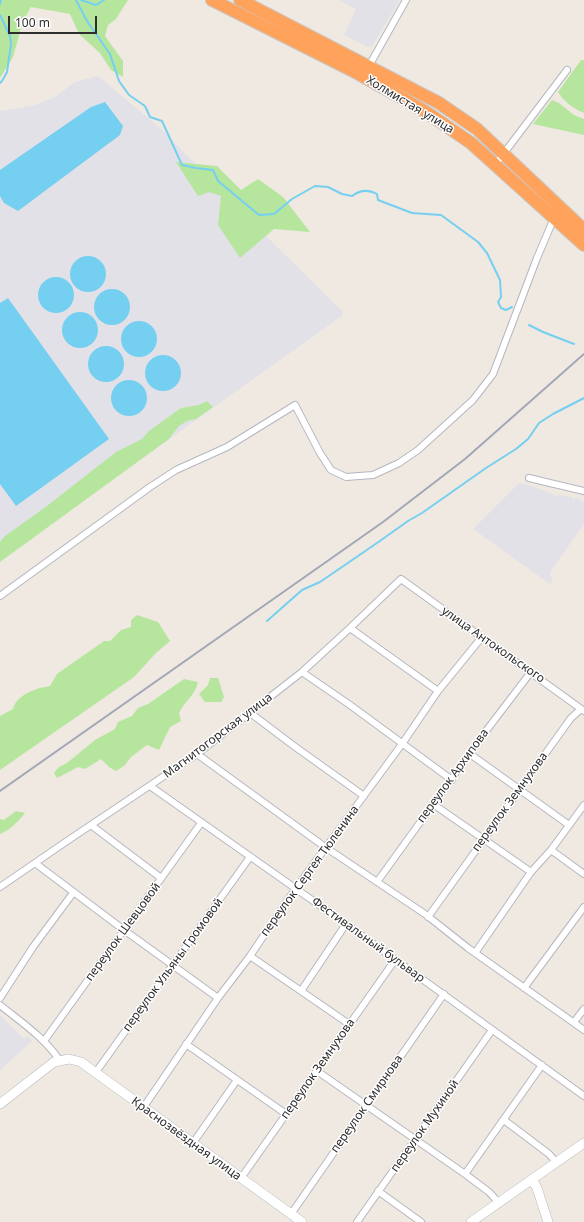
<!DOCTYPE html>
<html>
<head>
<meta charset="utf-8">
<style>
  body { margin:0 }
  #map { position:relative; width:584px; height:1222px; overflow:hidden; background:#efe9e1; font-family:"Noto Sans",sans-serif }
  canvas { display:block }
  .scale { position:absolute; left:8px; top:16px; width:89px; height:18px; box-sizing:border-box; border:2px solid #2e2e2e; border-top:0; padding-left:5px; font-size:12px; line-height:14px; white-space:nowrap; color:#2e2e2e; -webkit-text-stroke:3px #fff; paint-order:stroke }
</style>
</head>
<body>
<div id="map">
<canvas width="584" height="1222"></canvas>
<div class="scale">100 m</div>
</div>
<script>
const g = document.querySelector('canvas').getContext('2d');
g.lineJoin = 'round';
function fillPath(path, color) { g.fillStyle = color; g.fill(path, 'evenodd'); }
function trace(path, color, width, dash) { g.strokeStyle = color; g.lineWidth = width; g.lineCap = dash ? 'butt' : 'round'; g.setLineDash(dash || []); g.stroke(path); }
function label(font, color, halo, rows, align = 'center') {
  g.font = font + ' "Noto Sans",sans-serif'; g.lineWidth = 3; g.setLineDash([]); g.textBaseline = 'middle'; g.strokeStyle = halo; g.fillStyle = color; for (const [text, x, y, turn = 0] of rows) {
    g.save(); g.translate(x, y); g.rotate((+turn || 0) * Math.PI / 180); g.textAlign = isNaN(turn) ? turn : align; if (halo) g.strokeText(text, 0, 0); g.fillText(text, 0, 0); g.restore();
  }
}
fillPath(new Path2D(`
  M339 0H400L372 46 368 47 344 35 356 9Z
  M98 76 160 128 273 243 343 312V315L0 560V111L32 106 55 97 75 82Z
  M519 483 532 486 557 496 559 494 563 497 565 495 569 498 570 496 574 499 576 497 584 502V524L550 572V576L553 578 550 584 473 529Z
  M0 1015 24 1039 28 1036 32 1041 0 1070Z`), '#e3e1e8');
fillPath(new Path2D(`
  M0 0H128L116 19 108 25 105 36 123 61V77L111 70 100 53 79 34 70 14 31 7 23 21 13 57 0 78Z
  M581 60H584V113C574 109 563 101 558 92Z
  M552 100 559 103 574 115 584 119V135L533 124Z
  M176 162 217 166 241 190 258 179 283 197 310 232 274 229 240 258 218 225 221 196 209 192 198 196Z
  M207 401 213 407 196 419 187 421 179 426 169 439 0 562V542L5 536 47 506 116 452 142 439 149 431 181 408 199 405Z
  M137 615 158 622 170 641 156 653 134 677 0 770V716L13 709C17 694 37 688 50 686L57 674 104 641H110L121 630 131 627V620Z
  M210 678H218L224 697 221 702H205L199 694 208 685Z
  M184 679 198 682C195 696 185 700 179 713L181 721 170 727 159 750 147 745 131 757 125 765 116 771 109 767 101 759 85 769 78 767 57 778 54 773 59 767 67 763 95 740 115 729 118 722 132 716 138 708 148 704Z
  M16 811 25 813C19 821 10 830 0 834V819L4 820Z`), '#b6e59e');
fillPath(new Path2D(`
  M105 102 123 126 120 135 18 211 4 203 0 196V170L91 107Z
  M70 274a18 18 0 1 1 36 0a18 18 0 1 1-36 0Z
  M38 295a18 18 0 1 1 36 0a18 18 0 1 1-36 0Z
  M94 307a18 18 0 1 1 36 0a18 18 0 1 1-36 0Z
  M8 298 109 439 16 506 0 484V303Z
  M62 330a18 18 0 1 1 36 0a18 18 0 1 1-36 0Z
  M121 339a18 18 0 1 1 36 0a18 18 0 1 1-36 0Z
  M88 364a18 18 0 1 1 36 0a18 18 0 1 1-36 0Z
  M145 373a18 18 0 1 1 36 0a18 18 0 1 1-36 0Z
  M111 398a18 18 0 1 1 36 0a18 18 0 1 1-36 0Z`), '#75cff0');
trace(new Path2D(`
  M76 0 87 21 110 54 119 81 129 95 145 106 150 117 162 121 182 165 196 168 213 170 218 181 259 215 274 214 292 199 315 186 328 187 342 194 352 196C360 190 368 189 377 194L378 200 412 213 441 215 478 242 487 253 500 280 501 297 498 302 501 308 506 310 512 307
  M81 0 96 5 104 0
  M0 4 1 0
  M0 15 10 36 11 44 7 72 2 81 0 83
  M529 325 543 332 574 344
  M267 621 302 590 320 582 377 543 408 521 422 513 486 468 516 449 528 439 539 423 553 414 584 398`), '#75cff0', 2);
const street = new Path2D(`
  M369 66 406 0
  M495 165 567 70
  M529 478 584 491
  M0 596 150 487 176 470 227 447 295 405 320 453 331 470 346 477 373 475 399 463 418 450 473 400 493 374 537 258 554 218
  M350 628 438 691
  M302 672 350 705 452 780
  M249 712 294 746 364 796
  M197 754 325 847 425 914 468 948 584 1030
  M470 754 569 825
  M150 786 346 924 584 1096
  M433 804 531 872
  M91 825 161 878
  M551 850 584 874
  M35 863 124 930 218 998
  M377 882 486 731 531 672
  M0 887 67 841 197 754 302 672 350 628 401 579 584 711
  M428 917 571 718 581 709
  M475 953 531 872 551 850 584 805
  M250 956 349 1024
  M524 988 584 907
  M301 991 346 924
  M0 998 33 947 73 893
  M0 1005C21 1022 45 1038 60 1061
  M574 1022 584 1009
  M44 1041 201 823
  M186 1044 286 1114
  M317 1071 465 1174 489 1192 499 1203
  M96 1072 250 857
  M143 1108 218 998 250 956 296 888 402 744 438 691 482 637
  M504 1120 549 1154 556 1162
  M193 1143 237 1080
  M465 1174 542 1065
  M241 1178 395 960
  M378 1191 421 1222
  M291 1214 444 994
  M357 1222 492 1030`);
const secondary = new Path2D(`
  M0 1104 54 1062 69 1059 81 1062 302 1222
  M532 1179 537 1188 548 1222
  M471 1222 584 1143`);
const highway = new Path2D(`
  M212 0 357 73 404 99 432 116 471 143 584 245
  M240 0 439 103 477 129 584 230`);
trace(street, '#b4b7c1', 8);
trace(secondary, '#b4b7c1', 10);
trace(highway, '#c9c9c9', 14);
trace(street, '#fff', 6);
trace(secondary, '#fff', 9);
trace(highway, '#ffa35c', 12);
trace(new Path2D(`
  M0 791 383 522 465 459 584 354`), '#a3a6b8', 2);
label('12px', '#2e2e2e', '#fff', [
  ["Холмистая улица",410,105,31],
  ["улица Антокольского",493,645,35],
  ["Магнитогорская улица",218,736,-37],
  ["переулок Архипова",453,776,-54],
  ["переулок Земнухова",510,802,-54],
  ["переулок Сергея Тюленина",310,871,-54],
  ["переулок Шевцовой",123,932,-54],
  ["Фестивальный бульвар",368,940,36],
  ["переулок Ульяны Громовой",173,965,-54],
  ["переулок Земнухова",318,1069,-55],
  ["переулок Смирнова",367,1104,-55],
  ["переулок Мухиной",425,1126,-55],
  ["Краснозвёздная улица",186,1139,36]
]);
</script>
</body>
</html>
